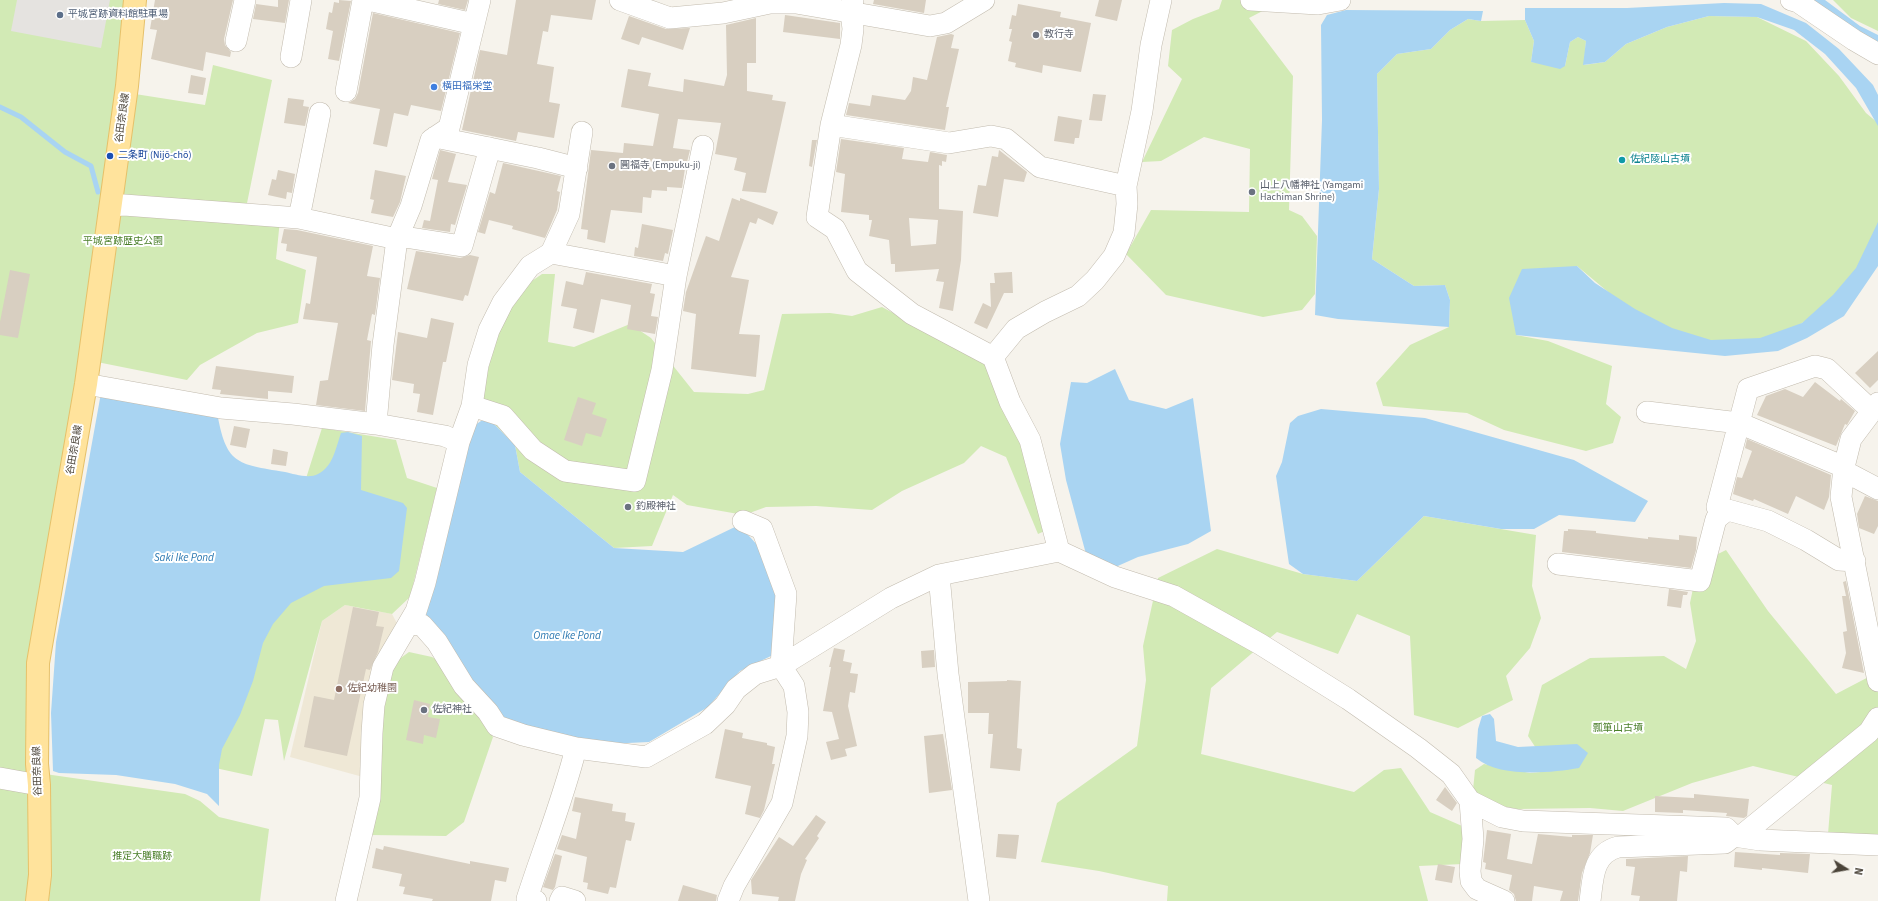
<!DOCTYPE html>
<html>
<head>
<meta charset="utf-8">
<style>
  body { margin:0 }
  #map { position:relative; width:1878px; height:901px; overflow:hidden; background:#f6f3ec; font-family:"Source Sans 3",sans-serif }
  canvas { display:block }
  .north { position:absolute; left:1826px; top:849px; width:40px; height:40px; -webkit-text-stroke:3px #fff; paint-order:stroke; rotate:101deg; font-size:11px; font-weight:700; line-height:16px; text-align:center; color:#4b4439 }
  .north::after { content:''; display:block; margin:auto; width:14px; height:18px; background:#4b4439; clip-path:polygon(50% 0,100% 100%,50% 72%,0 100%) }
</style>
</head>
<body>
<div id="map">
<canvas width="1878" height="901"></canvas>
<div class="north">N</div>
</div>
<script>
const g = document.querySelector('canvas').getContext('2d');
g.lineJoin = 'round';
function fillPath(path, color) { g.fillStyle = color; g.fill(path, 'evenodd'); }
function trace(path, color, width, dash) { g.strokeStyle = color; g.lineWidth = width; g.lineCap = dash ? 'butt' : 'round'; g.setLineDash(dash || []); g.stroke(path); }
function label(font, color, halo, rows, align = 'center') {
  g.font = font + ' "Source Sans 3","Noto Sans JP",sans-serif'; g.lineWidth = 4; g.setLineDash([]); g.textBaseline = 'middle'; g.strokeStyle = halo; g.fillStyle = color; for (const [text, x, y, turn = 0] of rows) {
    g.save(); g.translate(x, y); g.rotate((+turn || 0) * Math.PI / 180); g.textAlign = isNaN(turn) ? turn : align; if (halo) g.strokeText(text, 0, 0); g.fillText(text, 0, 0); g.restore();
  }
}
fillPath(new Path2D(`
  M345 605 392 614 399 627 363 777 290 757 322 621Z`), '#efe8d6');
fillPath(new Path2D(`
  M0 0H127L116 91 205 105 213 65 272 80 244 218 280 220 276 259 306 270 298 323 257 333 200 365 187 380 82 359 31 772 185 794 200 801 219 817 269 829 260 901H0Z
  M1222 0H1284L1249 18 1293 76 1289 210 1302 216 1317 236 1315 294 1302 310 1263 317 1166 295 1126 254 1151 210 1249 212 1250 149 1204 137 1161 161 1142 162 1182 79 1168 66 1172 30 1193 19 1219 9Z
  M1833 0H1878V31L1851 18Z
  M1709 16 1757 17 1806 41 1839 76 1866 113 1878 123V247L1841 298 1771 343 1674 347 1577 266 1516 335 1548 341 1612 366 1606 404 1621 417 1613 443 1586 451 1504 430 1467 413 1383 406 1376 383 1410 345 1449 327 1450 300 1445 285 1414 286 1372 259 1379 189 1377 74 1397 54 1431 49 1450 30 1468 19 1481 21 1525 20 1534 41 1531 62 1565 66 1570 42 1578 37 1586 41 1584 65 1605 62 1626 44 1667 27Z
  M542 274H555L548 342 574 347 630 324 651 338 694 392 748 394 764 390 782 314 830 313 852 316 882 307 985 362 1060 524 1038 534 1006 457 981 446 964 463 902 491 872 510 816 506 766 507 744 515 687 505 673 495 652 546 614 548 520 472 515 445 487 417 482 400 494 340 516 292Z
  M322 428 396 440 407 478 437 488 410 597 392 614 345 605 322 621 284 761 278 720 265 719 252 776 197 764 302 491Z
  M1424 516 1536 535 1532 586 1541 618 1530 648 1506 676 1513 700 1458 728 1414 715 1410 636 1357 614 1338 654 1277 632 1211 688 1201 754 1354 792 1384 770 1401 768 1430 812 1469 829 1463 864 1419 866 1428 901H1167L1168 886 1099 871 1041 862 1057 803 1137 746 1146 680 1143 646 1158 578 1217 549 1303 574 1357 581Z
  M1726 550 1768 611 1836 694 1878 672V836L1828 834 1832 785 1753 766 1692 783 1623 811 1590 808 1517 809 1491 804 1473 790 1475 770 1484 764 1530 773 1551 771 1528 736 1542 685 1590 658 1664 656 1686 669 1696 641 1690 603 1698 564Z
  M409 652 432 657 447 667 493 737 464 822 446 836 370 835 377 740 391 665Z`), '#d2eab5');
fillPath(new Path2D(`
  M17 0H110L101 48 11 31Z`), '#e5e3e0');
fillPath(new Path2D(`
  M1812 0H1825L1860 26 1878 35V47Z
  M1724 3 1761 4 1806 23 1839 49 1873 85 1878 95V126L1856 88 1825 54 1794 30 1757 17 1709 16 1667 27 1626 44 1605 62 1583 65 1586 41 1578 37 1570 42 1565 66 1560 69 1531 62 1534 41 1525 20V8H1627Z
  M1346 10 1483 11 1481 21 1468 19 1450 30 1431 49 1397 54 1377 74 1379 189 1372 259 1414 286 1445 285 1450 300 1449 327 1338 319 1315 315 1322 120 1321 25 1327 15Z
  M1878 222V266L1844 316 1807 338 1778 351 1725 356 1516 335 1509 298 1522 269 1577 266 1595 283 1635 309 1672 328 1711 340 1760 338 1802 323 1833 295 1856 268Z
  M1115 369 1129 400 1166 409 1193 398 1211 531 1188 544 1138 557 1111 569 1086 554 1066 480 1060 444 1071 382 1087 383Z
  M101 393 217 412C226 464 236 464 285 472 294 474 309 479 318 474 333 467 336 447 341 433L348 432 362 436 361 490 403 503 407 508 399 571 391 578 324 586 291 603 273 624 263 643 253 681 240 715 222 749 219 765V806L207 794 175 784 116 775 59 773 53 771 51 713 56 642Z
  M1321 409 1425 418 1574 460 1648 501 1635 522 1559 515 1534 529H1501L1424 516 1357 581 1303 574 1289 564 1276 476 1282 462 1290 423 1298 416Z
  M487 417 515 445 520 472 614 548 683 552 739 525 760 548 779 598 773 655 740 671 708 707 649 742 585 745 504 721 466 675 423 614 472 427Z
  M1490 714 1494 719 1496 741 1518 747 1577 744 1588 753 1579 768C1550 773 1500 778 1476 758L1478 729 1482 716Z`), '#a9d4f2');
trace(new Path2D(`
  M0 107 21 117 65 152 91 166 98 192`), '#a9d4f2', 5);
fillPath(new Path2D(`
  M155 0H233L224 39 225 45 231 52 230 57 206 52 203 71 151 59 157 30 150 29Z
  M278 0H289L285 23 253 19 256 4 278 7Z
  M339 0 351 1 339 61 328 59 333 31 326 29 329 12 332 13 334 2 339 3Z
  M439 0H468L465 10 438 4Z
  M516 0H596L592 20 551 15 548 32 543 31 537 64 554 67 549 102 560 104 554 138 518 132 516 141 462 130 480 50 507 55Z
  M874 0H926L924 13 873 4Z
  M1099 0H1122L1117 21 1095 16Z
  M1018 4 1061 12 1060 17 1091 23 1081 72 1043 65 1042 73 1015 67 1016 63 1008 61 1012 42 1009 41 1012 29H1009L1012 15 1016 16Z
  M373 13 460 33 441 111 411 105 408 116 394 113 387 147 373 144 380 109 348 103 355 99 358 93Z
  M785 15 840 23V39L783 32Z
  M629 16 666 29 690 28 683 50 642 37 639 45 621 39Z
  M756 18V63H747V91L773 95 772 100 786 102 766 193 742 191 746 173 734 170 737 158 715 154 721 123 678 119 673 148 690 150 687 162H686L682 188 667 187V191L652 190 651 198 643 197 642 213 611 210 605 243 587 239 588 230 581 229 591 150 623 153 624 143 653 146 659 114 621 107 628 69 651 73 648 86 683 92 684 79 724 86 727 75 726 25Z
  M951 34 954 35 951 48 959 49 946 107H949L945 130 846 115 849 103 870 106 872 95 905 100 911 91 913 77 927 80 937 37Z
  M191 75 206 78 203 95 188 93Z
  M1093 94 1106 95 1102 121 1089 120Z
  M288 98 304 100 303 106 309 107 305 126 284 123Z
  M1058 116 1082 120 1079 138H1075L1074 144 1054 141Z
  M841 139 904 148 902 159 928 162 930 152 947 155 946 162 942 161V166L939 165V209L963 211 961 260 953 311 939 308 944 282 936 281 939 269 895 272V264H891L889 240 869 236 872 220H869V215L841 212 845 174 836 172ZM909 218 938 220 936 244 911 246Z
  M812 140H817L812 167 809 166Z
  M440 150 456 154 448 182 467 185 455 225 451 224 450 232 422 228 424 220 430 221 438 180 432 179Z
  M999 150 1027 172 1024 182 1004 179 998 217 973 213 978 185 986 186 992 156 998 157Z
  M503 163 561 176 557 191 560 192 557 210 545 238 512 229 513 226 489 220 485 234 478 232 490 192 495 194Z
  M278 170 295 174 292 193 287 192 286 199 268 195 272 179 276 180Z
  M375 170 406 176 400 202 393 217 371 213 374 200 370 199Z
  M732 198 740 201V198L778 212 773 225 758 218 756 224 750 222 731 277 749 280 739 334 760 335 756 377 691 369 696 314 683 311 686 292 706 236 719 241Z
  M642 224 673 230 668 254 665 253 663 261 634 256 635 247 638 248Z
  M284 229 297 230 373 246 367 276 380 278 375 315 372 314 367 340 371 341 365 411 316 405 320 381 328 380 338 323 303 319 306 303 310 304 317 257 286 251 287 244 281 243Z
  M416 251 460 258 470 255 479 257 468 296 465 295 463 301 407 289Z
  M10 270 30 274 18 338 0 335V322Z
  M586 272 652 284 650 293 655 294 651 316 658 317 655 334 627 329 631 305 601 299 594 333 573 328 577 309 561 306 566 281 583 285Z
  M1012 272 1013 293H1004L987 329 974 323 983 303 991 307 990 283H995L994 273Z
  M431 318 454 323 446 362H443L433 415 417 412 420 394 413 393 414 384 392 380 398 332 427 338Z
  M1878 351V380L1870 388 1855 373Z
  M216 366 294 376 292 393 268 391V399L220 394 221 390 212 389Z
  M1815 382 1840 401 1841 399 1855 411 1847 425 1845 424 1836 446 1757 415 1766 396 1785 389 1803 397Z
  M578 397 596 403 592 414 607 419 601 437 586 433 582 446 564 440Z
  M234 426 250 429 246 448 230 445Z
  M1747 439 1831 475 1829 497 1824 510 1796 496 1788 514 1754 499 1753 501 1733 494 1737 477 1742 478 1752 451 1745 448Z
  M273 449 288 452 286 466 271 464Z
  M1865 496 1878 501V526L1874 534 1859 528 1857 514Z
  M1568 529 1596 531V533L1648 539V537L1679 540V535L1697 537 1696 550 1691 568 1562 552 1564 531H1568Z
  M1846 581 1864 673 1842 668 1846 653 1843 632 1847 631 1842 596H1846L1843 582Z
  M1669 589 1688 592 1687 595H1683L1681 608 1667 606Z
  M353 607 379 612 376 626 384 627 378 652 370 670 366 669 347 756 304 747 314 696 334 700Z
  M834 648 845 650 843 661 852 663 850 673 858 674 855 693 850 692 848 706 857 746 845 749 847 756 831 760 826 742 839 739 832 712 823 711 831 667H829Z
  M934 650 935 667 922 668 921 651Z
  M1007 680 1021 681 1017 748 1022 749 1020 771 990 768 993 734H988L989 713H968V682L1007 681Z
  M414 700 430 704 428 717 440 719 436 738 424 735 423 744 406 740Z
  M725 729 743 733 742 738 767 743V745L775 747 772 764H775L764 810 760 818 745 814 751 786 715 778Z
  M943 734 952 790 929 793 924 736Z
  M1445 787 1457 803 1452 811 1436 800Z
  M1694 794 1749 799 1747 816 1744 818 1726 816 1727 813 1683 810V813L1655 812V796L1694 798Z
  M575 797 613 804 612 811 626 813 625 821 635 823 631 841 626 840 616 888 610 887 608 894 587 889 588 883 583 882 587 857 557 849 562 835 576 839 581 813 572 811Z
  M816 815 826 822 817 836 819 838 805 859 807 860 801 874 795 901H778L779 897 752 894 751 880 779 837 793 846Z
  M1487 830 1511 834 1507 859 1532 864 1538 834 1572 837V835H1593L1590 853 1582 873 1578 901H1560L1563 891 1534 886 1532 901H1516L1514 894 1509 890 1512 875 1485 869 1486 863 1483 862Z
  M998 834 1019 835 1016 859 996 857Z
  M384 846 470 864V861L509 868 506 882 495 880 491 901H432L433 899 403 894 405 887 399 886 402 874 372 868 376 848 383 850Z
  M1735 852 1780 855V853L1810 854 1808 873 1762 868V870L1734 867Z
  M555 854 562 856 555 887 553 890 543 887Z
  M1688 856 1687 872 1680 871 1677 901H1639L1640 896 1631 895 1635 867 1626 866V859Z
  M1438 864 1455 867 1452 883 1435 880Z
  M683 885 717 895 716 901H678Z`), '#d8cfc1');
const minor = new Path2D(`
  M368 0 474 24
  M620 0 670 18 723 13 770 3H796L930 26 946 23 984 0
  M853 0 851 12 853 29 851 45 831 125 817 217 835 229 857 271 912 314 993 357 1010 402 1030 440 1059 551
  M1251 0 1318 4 1340 0
  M1791 0 1798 2 1854 40 1878 54
  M236 41 245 0
  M291 57 301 0
  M346 91 363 0
  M831 125 949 143 991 136 1006 139 1040 167 1126 186
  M435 137 538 158 577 168
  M112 206 124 205 299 218 397 239 411 206 431 140 449 128 480 0
  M299 218 320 113
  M398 236 462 246 490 148
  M551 253 676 276
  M993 357 1016 329 1045 312 1078 296 1095 280 1114 256 1124 233 1127 204 1126 186 1142 111 1151 45 1161 0
  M86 384 221 408 293 414 376 424 445 436 459 442 425 583 416 611 383 667 374 705 372 733 370 798 346 901
  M1878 403 1851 439 1844 467 1841 497 1878 681
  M472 406 503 416 533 450 565 471 635 481 662 370 676 276 703 146
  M1647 412 1739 423 1844 467
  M376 424 383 345 397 239
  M459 442 472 406 478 365 489 330 503 302 530 266 551 253 569 214 582 132
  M1844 471 1878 489
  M1855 561 1839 560 1806 540 1768 521 1717 507 1748 389 1815 366 1827 369 1872 411
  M1558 564 1700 581 1716 519 1726 511
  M939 575 948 674 979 901
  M409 624 422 625 437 642 464 686 488 712 497 726 523 735 576 748 646 757 705 724 725 705 736 689 755 674 781 666 891 598 939 575 1059 551 1115 577 1174 596 1260 644 1348 699 1418 748 1451 774 1470 801 1502 817 1523 821 1726 828 1734 836
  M0 778 39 785
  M1470 801 1473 839 1470 871 1471 881 1477 889 1504 901
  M1741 836 1869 732 1878 718
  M536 901 527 899C543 849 563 800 576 748
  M560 901 562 897 575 901
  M728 901 734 886 782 803 797 736 798 712 794 686 781 666 786 594 762 529 743 521
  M1590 901C1593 879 1592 854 1618 847L1725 843 1734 836 1760 840 1878 845`);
const major = new Path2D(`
  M37 901 40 875 39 785 37 764 38 663 86 384 127 86 135 0`);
trace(minor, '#c2bbae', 22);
trace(major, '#e6c16a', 24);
trace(minor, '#fff', 21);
trace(major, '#ffe39c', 22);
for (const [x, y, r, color] of [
  [60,15,4,"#5c6f8a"],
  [1036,35,4,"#6b7280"],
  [434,87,4,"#3f7fe0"],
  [110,156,4,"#1a4fb4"],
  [1622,160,4,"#0f9aa8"],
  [612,166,4,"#6b7280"],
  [1252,192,4,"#6b7280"],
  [628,507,4,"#6b7280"],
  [339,689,4,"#8d6e63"],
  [424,710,4,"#6b7280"]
]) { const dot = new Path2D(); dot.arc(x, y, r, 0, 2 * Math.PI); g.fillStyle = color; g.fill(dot); trace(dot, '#fff', 1.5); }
label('10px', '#4e5e75', '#fff', [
  ["平城宮跡資料館駐車場",68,15]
], 'left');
label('10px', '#5b616d', '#fff', [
  ["教行寺",1044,35],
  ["圓福寺 (Empuku-ji)",620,166],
  ["山上八幡神社 (Yamgami",1260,186],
  ["Hachiman Shrine)",1260,198],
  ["釣殿神社",636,507],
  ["佐紀神社",432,710]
], 'left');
label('10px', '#366cbe', '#fff', [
  ["横田福栄堂",442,87]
], 'left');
label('10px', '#4b4439', '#fff', [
  ["谷田奈良線",123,118,-82],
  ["谷田奈良線",75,450,-80],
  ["谷田奈良線",38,771,-92]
]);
label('10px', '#164399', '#fff', [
  ["二条町 (Nijō-chō)",118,156]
], 'left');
label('10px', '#0d838f', '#fff', [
  ["佐紀陵山古墳",1630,160]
], 'left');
label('10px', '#4a7f2a', '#fff', [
  ["平城宮跡歴史公園",123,242],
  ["瓢箪山古墳",1618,729],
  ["推定大膳職跡",142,857]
]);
label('10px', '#785e54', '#fff', [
  ["佐紀幼稚園",347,689]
], 'left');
label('italic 11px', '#2e7ab2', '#fff', [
  ["Saki Ike Pond",184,559],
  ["Omae Ike Pond",567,637]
]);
</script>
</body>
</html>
